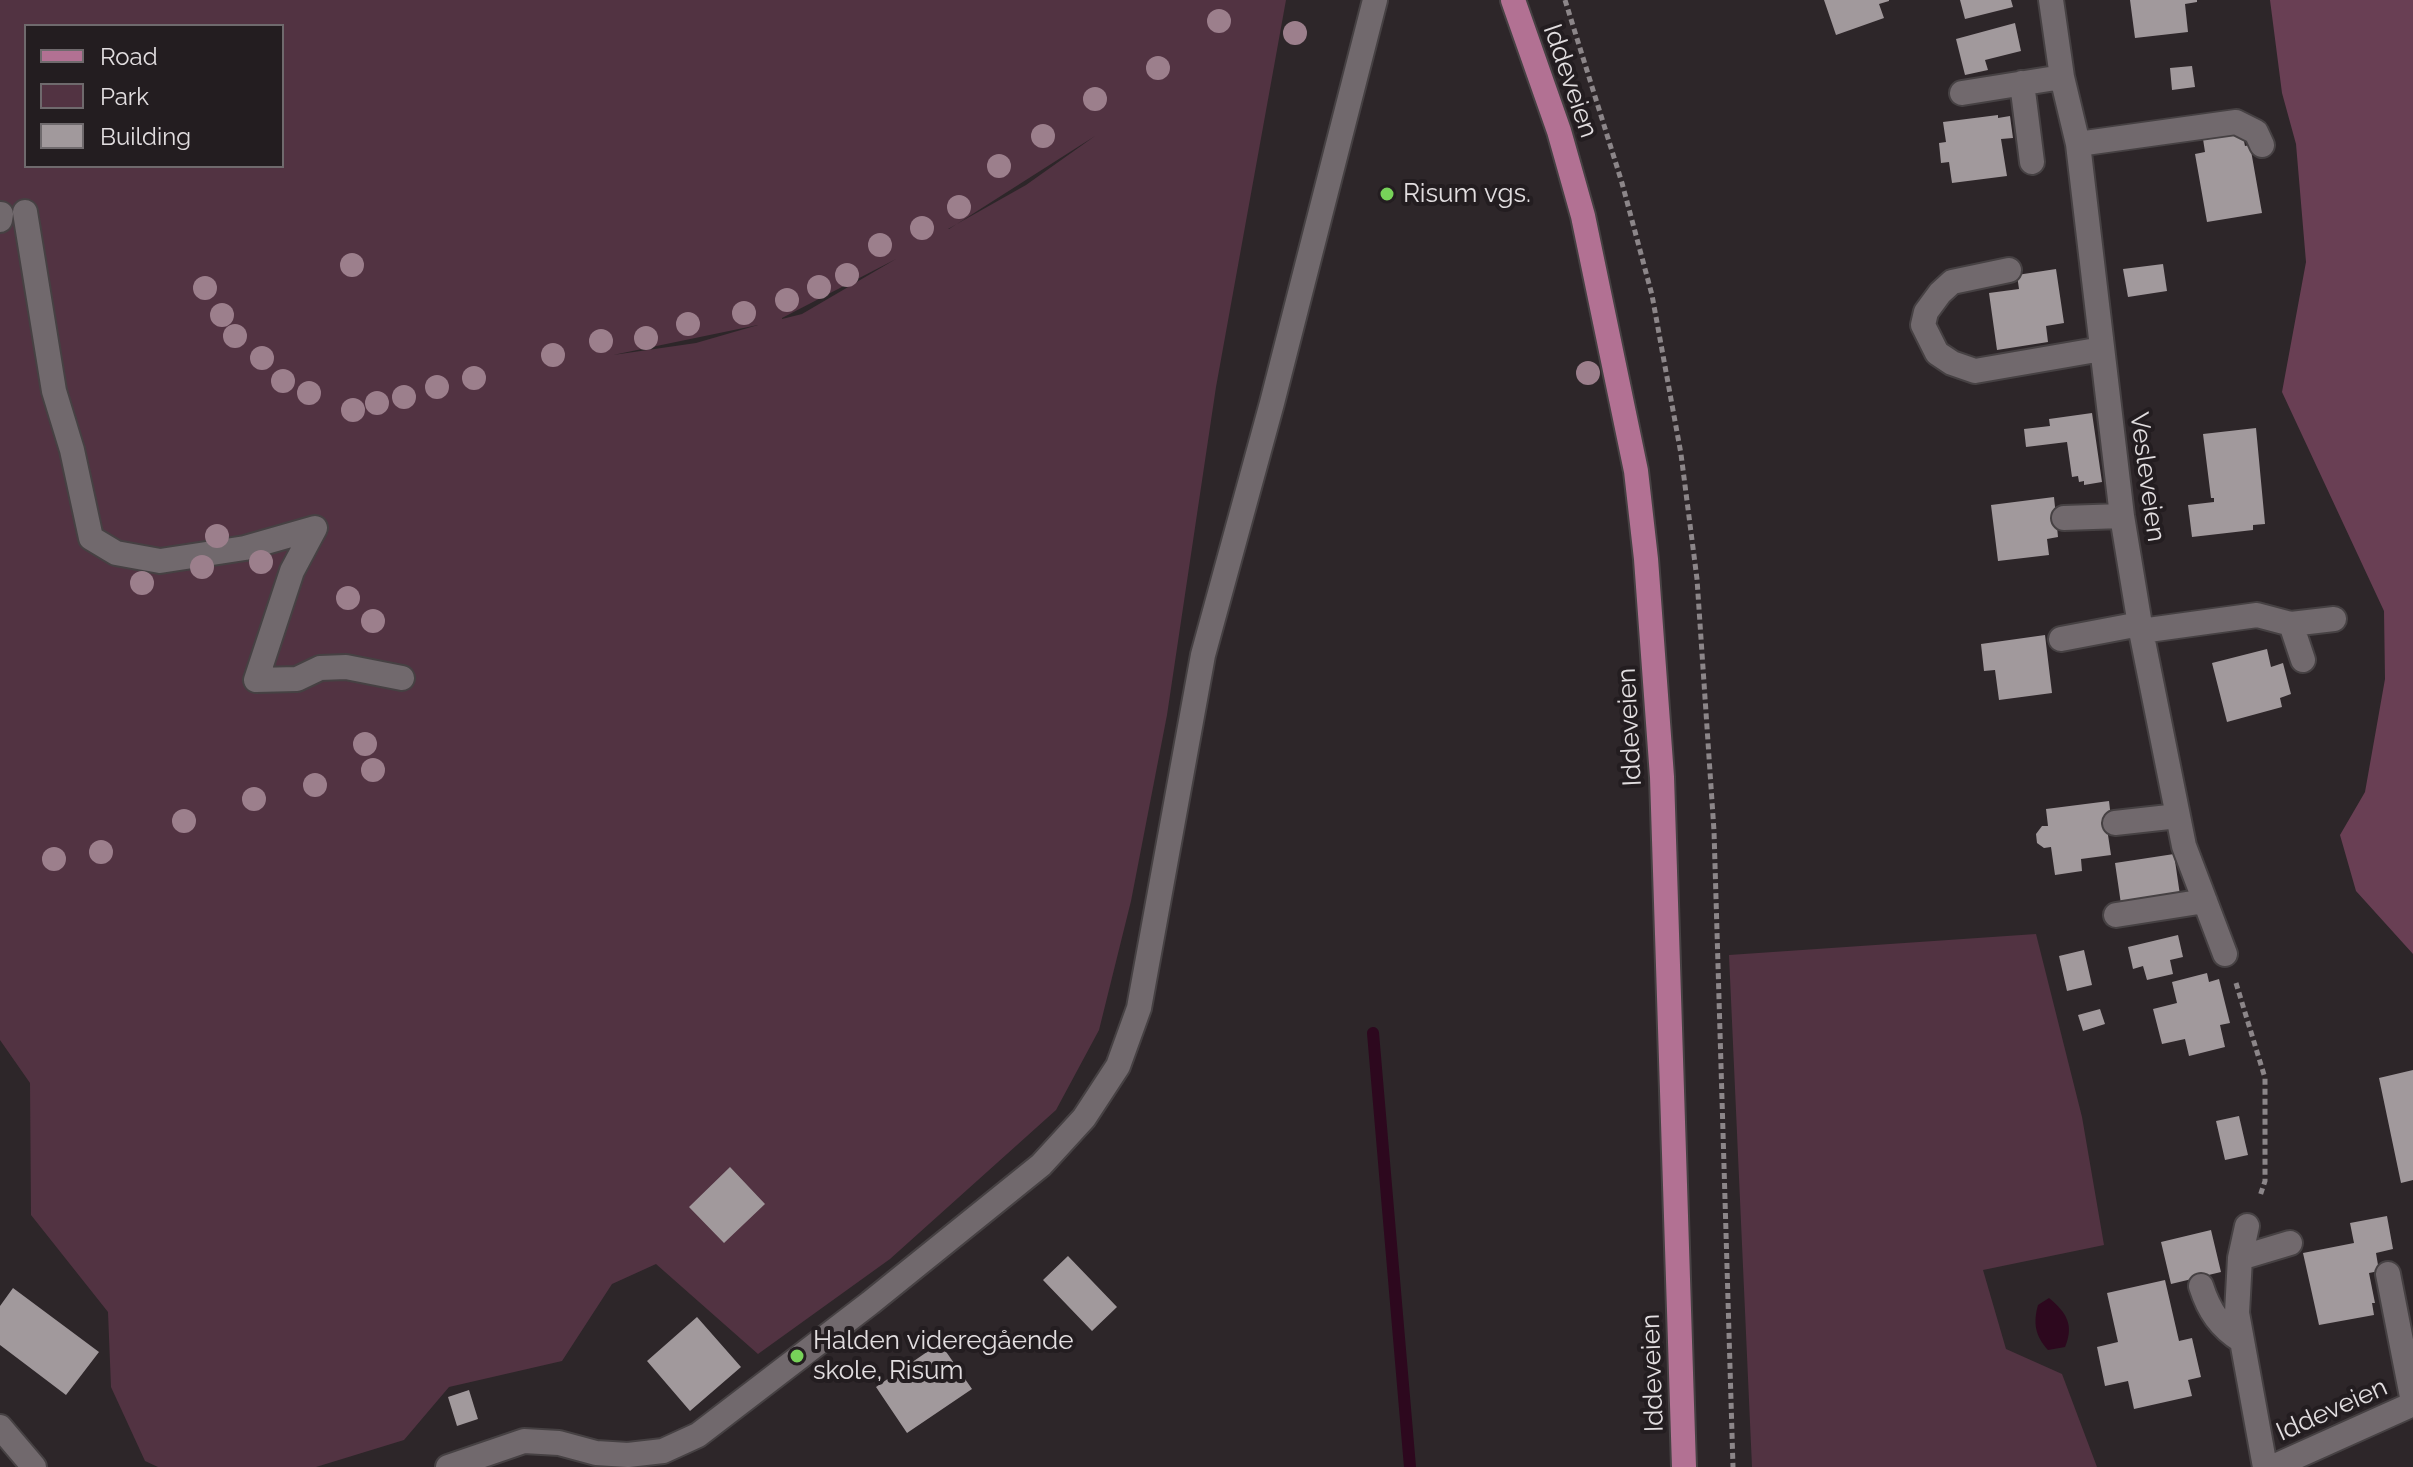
<!DOCTYPE html>
<html>
<head>
<meta charset="utf-8">
<style>
  body { margin:0 }
  #map { position:relative; width:2413px; height:1467px; overflow:hidden; background:#2d2629; font-family:Raleway,sans-serif }
  canvas { display:block }
  .legend { position:absolute; left:24px; top:24px; width:260px; height:144px; box-sizing:border-box; background:#231d20; border:2px solid #6f6a6d; margin:0; padding:10px 14px; list-style:none; font-size:24px; color:#e2dee0 }
  .legend li { display:flex; align-items:center; gap:16px; height:40px }
  .legend b { width:40px; border:2px solid #6f6a6d }
</style>
</head>
<body>
<div id="map">
<canvas width="2413" height="1467"></canvas>
<ul class="legend">
<li><b style="height:10px;background:#b27193"></b>Road</li>
<li><b style="height:22px;background:#523342"></b>Park</li>
<li><b style="height:22px;background:#a1999c"></b>Building</li>
</ul>
</div>
<script>
const g = document.querySelector('canvas').getContext('2d');
g.lineJoin = 'round';
function fillPath(path, color) { g.fillStyle = color; g.fill(path, 'evenodd'); }
function trace(path, color, width, dash) { g.strokeStyle = color; g.lineWidth = width; g.lineCap = dash ? 'butt' : 'round'; g.setLineDash(dash || []); g.stroke(path); }
function label(font, color, halo, rows, align = 'center') {
  g.font = font + ' Raleway,sans-serif'; g.lineWidth = 8; g.setLineDash([]); g.textBaseline = 'middle'; g.strokeStyle = halo; g.fillStyle = color; for (const [text, x, y, turn = 0] of rows) {
    g.save(); g.translate(x, y); g.rotate((+turn || 0) * Math.PI / 180); g.textAlign = isNaN(turn) ? turn : align; if (halo) g.strokeText(text, 0, 0); g.fillText(text, 0, 0); g.restore();
  }
}
fillPath(new Path2D(`
  M0 0H1286L1216 387 1167 715 1131 901 1099 1030 1056 1110 890 1259 758 1354 656 1264 612 1284 562 1361 449 1387 404 1440 316 1467H158L145 1461 111 1387 108 1312 31 1215 30 1083 0 1040ZM26 26H282V166H26ZM1095 136 1026 185 948 229H949ZM896 259 802 314 782 319V318ZM758 325 696 343 613 355Z
  M2036 934 2082 1117 2104 1245 1983 1270 2006 1349 2062 1374 2097 1467H1752L1729 955Z`), '#523342');
fillPath(new Path2D(`
  M2270 0H2413V954L2356 891 2340 835 2365 792 2385 679 2384 611 2282 392 2306 262 2296 144 2282 93Z`), '#693f54');
fillPath(new Path2D(`
  M2049 1298C2067 1313 2074 1325 2065 1347L2048 1350C2035 1336 2033 1323 2038 1305Z`), '#2d081e');
trace(new Path2D(`
  M1373 1033 1410 1467`), '#2d081e', 12);
fillPath(new Path2D(`
  M1824 0H1889V1L1879 4 1884 18 1836 35Z
  M1960 0H2011L2013 7 1965 19Z
  M2130 0H2197V2L2185 4 2188 32 2135 38Z
  M2015 23 2021 51 1985 60 1988 70 1965 75 1956 39Z
  M2192 66 2195 87 2172 90 2170 68Z
  M1998 115V118L2010 116 2013 138 2001 139 2007 176 1952 183 1949 162 1941 163 1939 143 1946 142 1943 122Z
  M2242 132 2245 146 2250 145 2262 213 2207 222 2195 154 2205 152 2203 139Z
  M2163 264 2167 291 2128 297 2123 269Z
  M2056 269 2064 323 2046 326 2048 342 1997 350 1989 293 2019 289 2017 275Z
  M2092 413 2102 482 2084 485V481L2079 482 2078 476 2072 477 2067 442 2026 447 2024 429 2050 426 2049 419Z
  M2256 428 2265 524 2253 525V530L2192 537 2188 505 2214 502V498H2211L2203 434Z
  M2054 497 2058 537 2047 539 2049 555 1998 561 1991 505Z
  M2045 635 2052 693 1999 700 1995 670 1984 671 1981 644Z
  M2267 649 2271 667 2283 663 2291 694 2280 698 2282 707 2227 722 2212 663Z
  M2109 801 2113 835H2108L2111 855 2081 859 2082 871 2055 875 2051 847 2044 848 2037 843 2036 834 2042 826H2048L2046 809Z
  M2174 854 2180 895 2121 904 2115 863Z
  M2178 935 2183 957 2170 960 2173 974 2147 980 2143 966 2133 969 2128 947Z
  M2084 950 2092 985 2067 991 2059 956Z
  M2207 973 2209 982 2219 979 2230 1023 2220 1025 2225 1047 2189 1056 2185 1039 2162 1044 2153 1009 2177 1003 2172 982Z
  M2100 1009 2105 1024 2083 1031 2078 1015Z
  M2413 1070V1180L2401 1183 2379 1078Z
  M2239 1116 2248 1155 2225 1160 2216 1121Z
  M730 1167 765 1204 724 1243 689 1207Z
  M2387 1216 2393 1249 2376 1253 2379 1271 2369 1273 2375 1303H2372L2374 1315 2319 1325 2303 1253 2354 1243 2350 1223Z
  M2211 1230 2221 1272 2171 1284 2161 1242Z
  M1068 1256 1117 1307 1092 1331 1043 1280Z
  M2165 1280 2179 1341 2192 1338 2201 1377 2188 1380 2192 1396 2134 1409 2128 1381 2105 1386 2097 1347 2118 1342 2107 1293Z
  M13 1288 99 1352 66 1395 0 1345V1306Z
  M697 1317 741 1367 690 1411 647 1361Z
  M940 1343 972 1389 907 1433 876 1387Z
  M469 1390 478 1419 457 1426 448 1397Z`), '#a1999c');
const minor = new Path2D(`
  M2051 0 2062 77 2078 144 2122 516 2141 631 2184 846 2225 954
  M2022 83 2032 162
  M1962 93 2062 77
  M2078 144 2236 122 2256 132 2262 145
  M25 212 54 391 72 450 91 538 116 553 160 561 245 548 315 528 292 571 256 680 297 679 320 668 346 667 402 678
  M0 220 1 214
  M2009 270 1952 282 1940 293 1926 312 1923 325 1937 353 1952 363 1975 371 2102 349
  M2064 518 2122 516
  M2291 624 2303 660
  M2141 631 2257 615 2291 624 2334 619
  M2061 639 2140 624
  M2115 823 2178 816
  M2116 915 2205 901
  M2247 1226 2240 1258 2237 1313 2265 1467
  M2240 1258 2290 1243
  M2388 1274 2413 1402
  M2201 1286C2209 1311 2220 1327 2242 1341
  M0 1427 34 1467
  M448 1467 524 1441 559 1443 596 1453 628 1455 663 1451 698 1435 870 1303 1041 1165 1084 1118 1118 1066 1139 1008 1203 655 1272 403 1375 0
  M2273 1467 2413 1404`);
const major = new Path2D(`
  M1513 0 1559 131 1583 216 1636 471 1646 559 1662 777 1684 1467`);
trace(minor, '#464143', 28);
trace(major, '#464143', 28);
trace(new Path2D(`
  M1565 0 1622 183 1652 295 1681 454 1697 579 1714 831 1733 1467
  M2236 983 2265 1078V1181L2260 1196`), '#8c8689', 5, [6, 4]);
trace(minor, '#71696d', 24);
trace(major, '#b27193', 24);
g.fillStyle = '#9c7f8c';
for (const [x, y] of [
  [1219,21],
  [1295,33],
  [1158,68],
  [1095,99],
  [1043,136],
  [999,166],
  [959,207],
  [922,228],
  [880,245],
  [352,265],
  [847,275],
  [819,287],
  [205,288],
  [787,300],
  [744,313],
  [222,315],
  [688,324],
  [235,336],
  [646,338],
  [601,341],
  [553,355],
  [262,358],
  [1588,373],
  [474,378],
  [283,381],
  [437,387],
  [309,393],
  [404,397],
  [377,403],
  [353,410],
  [217,536],
  [261,562],
  [202,567],
  [142,583],
  [348,598],
  [373,621],
  [365,744],
  [373,770],
  [315,785],
  [254,799],
  [184,821],
  [101,852],
  [54,859]
]) { g.beginPath(); g.arc(x, y, 12, 0, 2 * Math.PI); g.fill(); }
for (const [x, y, r, color] of [
  [1387,194,8,"#77d259"],
  [797,1356,8,"#77d259"]
]) { const dot = new Path2D(); dot.arc(x, y, r, 0, 2 * Math.PI); g.fillStyle = color; g.fill(dot); trace(dot, '#231d20', 3); }
label('26px', '#e2dee0', '#231d20', [
  ["Iddeveien",1570,81,71],
  ["Vesleveien",2147,477,82],
  ["Iddeveien",1630,727,-93],
  ["Iddeveien",1653,1373,-92],
  ["Iddeveien",2332,1410,-24]
]);
label('26px', '#e2dee0', '#231d20', [
  ["Risum vgs.",1403,194],
  ["Halden videregående",813,1341],
  ["skole, Risum",813,1371]
], 'left');
</script>
</body>
</html>
